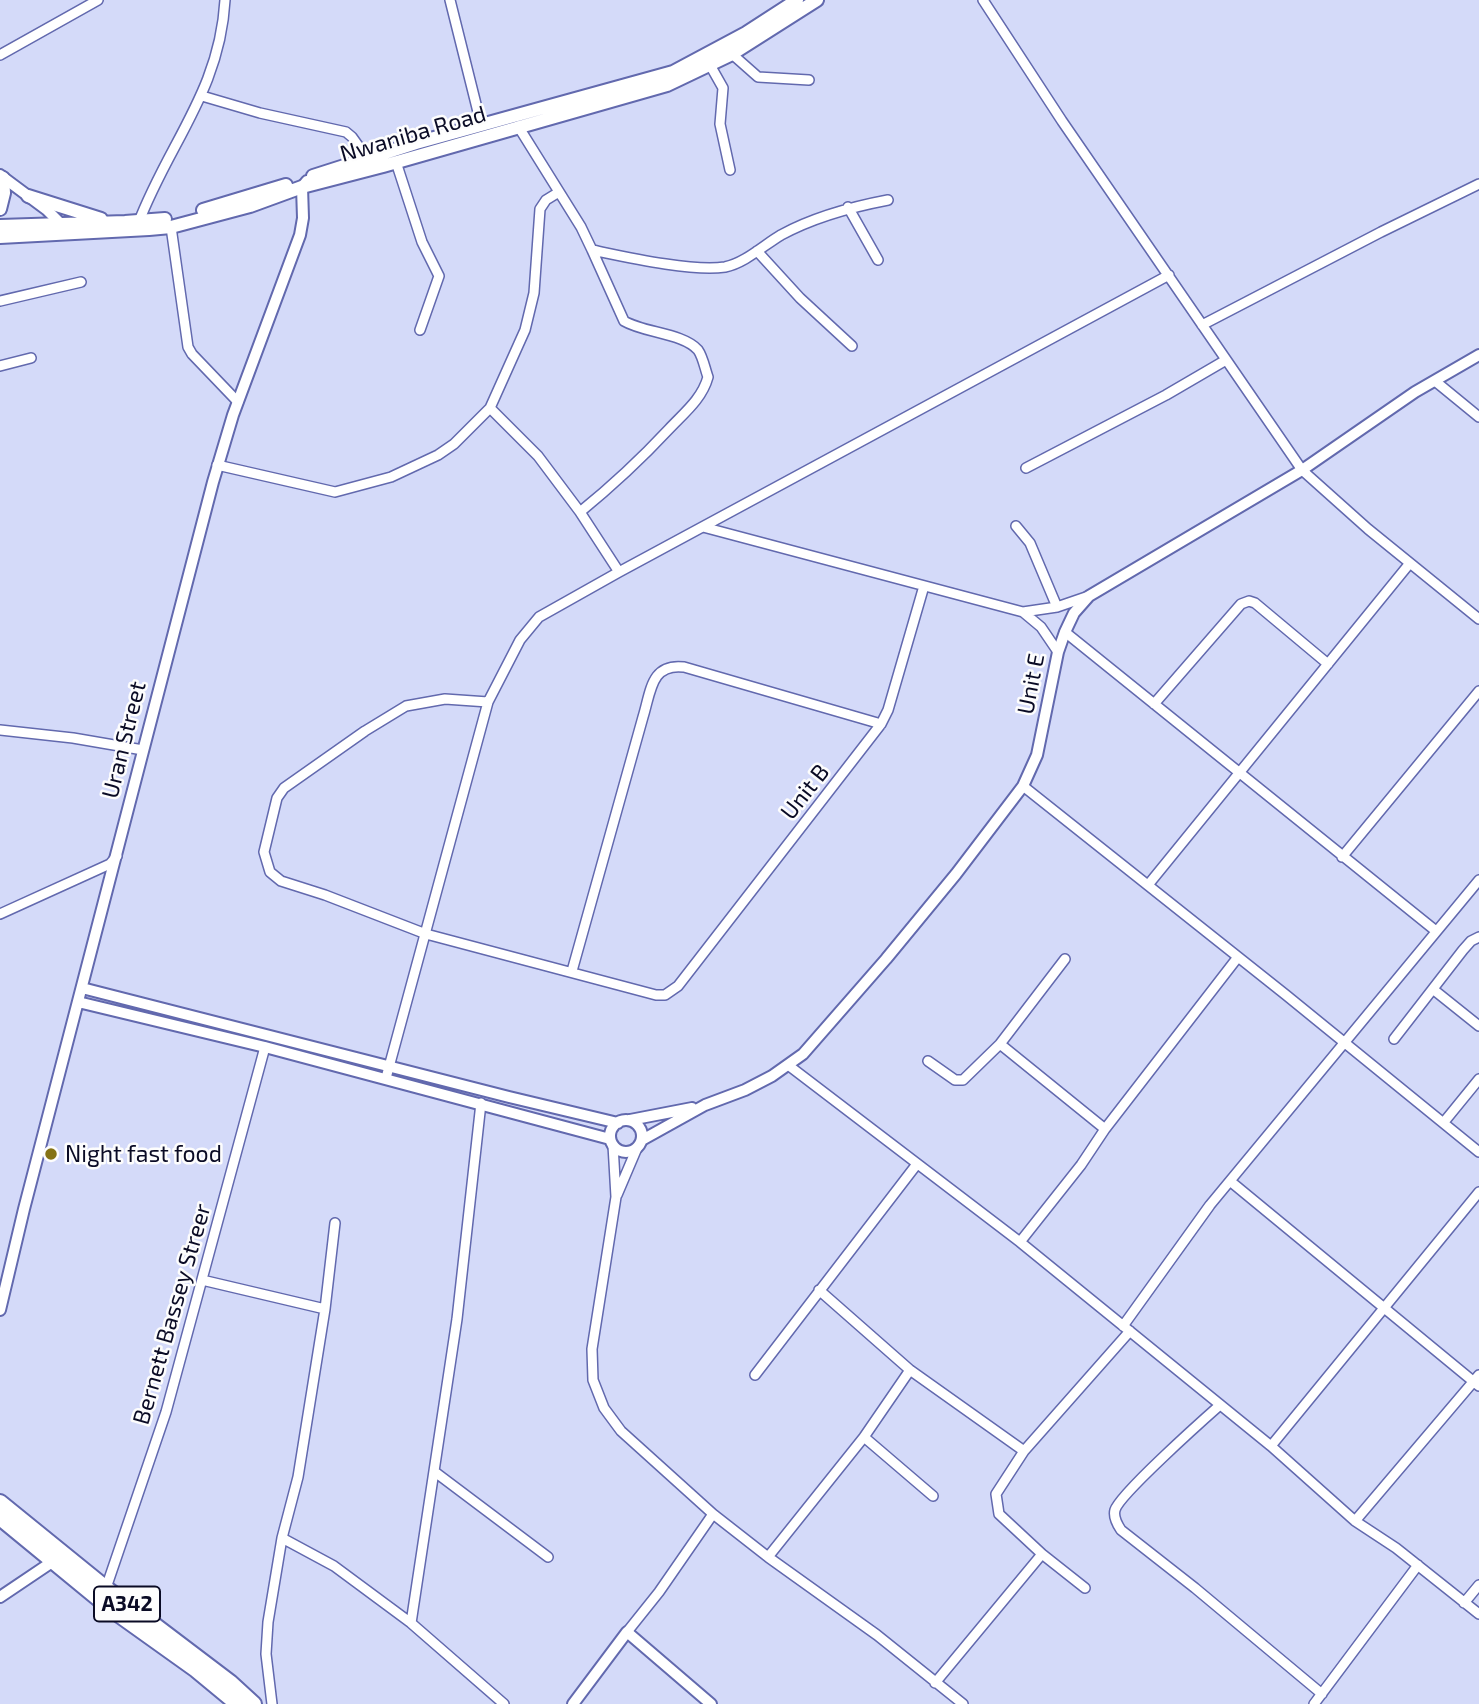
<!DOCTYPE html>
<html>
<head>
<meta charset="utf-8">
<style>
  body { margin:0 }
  canvas { display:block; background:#d4daf9 }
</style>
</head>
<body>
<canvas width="1479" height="1704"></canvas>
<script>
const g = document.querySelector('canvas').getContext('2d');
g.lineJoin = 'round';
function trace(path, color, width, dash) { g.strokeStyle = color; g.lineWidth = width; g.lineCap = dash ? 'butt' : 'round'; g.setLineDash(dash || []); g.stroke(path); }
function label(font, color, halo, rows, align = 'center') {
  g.font = font + ' "Exo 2",sans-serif'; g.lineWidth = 5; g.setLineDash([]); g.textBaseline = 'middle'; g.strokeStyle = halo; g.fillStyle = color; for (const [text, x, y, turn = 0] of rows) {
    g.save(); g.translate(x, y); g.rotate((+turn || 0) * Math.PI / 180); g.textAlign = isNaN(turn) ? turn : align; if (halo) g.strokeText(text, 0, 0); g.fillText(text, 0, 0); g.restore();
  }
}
const minor = new Path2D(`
  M450 0 481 124
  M983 0 1062 121 1302 470 1368 529 1479 619
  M732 54 758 77 809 80
  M0 55 98 0
  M710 65 723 88 720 124 730 170
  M202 96 260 113 346 132 352 137 367 158
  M518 126 581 227 592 250C626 257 692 272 725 267 745 263 764 245 781 235 814 217 851 207 888 200
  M396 162 422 242 439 276 420 330
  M848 207 878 260
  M138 224C168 144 220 91 225 0
  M171 227 188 347 192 354 238 402
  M757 251 800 298 852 346
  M0 301 81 282
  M1202 325 1381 232 1479 184
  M0 366 31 358
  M1435 381 1479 417
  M490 408 538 456 580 512 619 572
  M217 465 335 492 391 477 438 455 454 444 490 408 525 330 534 293 540 209 546 200 559 192
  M1026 468 1166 395 1226 360
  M580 512C612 486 641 459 669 429 684 413 702 399 708 377 705 369 703 357 698 350 683 333 644 333 624 321L592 250
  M1016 526 1030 543 1057 607
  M703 527 1023 612 1057 607 1089 596
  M1023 612 1041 627 1058 652
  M1065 632 1436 931
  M488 702 445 699 406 706 365 731 284 788 277 798 264 852 270 872 281 881 325 895 426 934 656 995H665L678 986 881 724 888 710 924 586
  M1154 704 1241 604 1249 601 1255 603 1328 664
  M0 730 73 738 143 750
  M1023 786 1286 995 1479 1152
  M1342 857 1479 691
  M1148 885 1410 563
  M0 914 110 864 117 856
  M572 971 643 717C651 691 651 663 684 667L881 724
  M1434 990 1479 1026
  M1394 1039 1463 950 1471 941 1479 937
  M1000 1044 1105 1129
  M928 1061 955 1080H963L1000 1044 1065 959
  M788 1065 1020 1242 1271 1446 1355 1521 1396 1548 1479 1614
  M386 1078 488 702 520 640 539 617 619 572 1169 275
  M481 1103 457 1319 411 1623 504 1704
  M1444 1122 1479 1079
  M613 1145 616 1197 592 1349 593 1380 604 1408 621 1431 713 1514 768 1557 877 1635 963 1704
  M1230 1181 1479 1386
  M617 1195 637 1148
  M1020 1242 1081 1165 1105 1129 1238 957
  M202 1280 325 1309
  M819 1290 910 1370 1024 1451
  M1123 1326 1210 1205 1479 880
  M755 1375 917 1164
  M1220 1405C1203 1420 1119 1495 1115 1510 1113 1517 1117 1524 1121 1530L1195 1588 1322 1694
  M864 1437 933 1496
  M1271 1446 1479 1192
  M435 1472 548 1557
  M1355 1521 1479 1375
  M282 1538 334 1566 411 1623
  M768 1557 864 1437 910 1370
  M106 1588 166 1412 265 1047
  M1085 1588 1042 1554 999 1514 996 1494 1024 1451 1130 1331
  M1464 1603 1479 1585
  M627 1632 659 1592 713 1514
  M935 1683 1042 1554
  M272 1704 266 1654 268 1622 282 1538 298 1477 325 1309 335 1223
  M1314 1704 1418 1565`);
const tertiary = new Path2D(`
  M0 175 47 210 63 226
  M82 988 509 1097 618 1123
  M78 1002 265 1047 610 1139
  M630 1120 692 1108
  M610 1136a16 16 0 1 1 32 0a16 16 0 1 1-32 0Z
  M642 1140 705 1105 745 1090 772 1076 803 1054 886 959 956 874 1023 786 1037 755 1058 652 1065 632 1074 613 1089 596 1302 470 1415 392 1479 355
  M0 1310 24 1209 213 482 233 415 300 235 303 218 302 187 307 181
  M0 1597 52 1562
  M573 1704 627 1632 711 1704`);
const secondary = new Path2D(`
  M313 176 416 143 673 72 746 33 797 0
  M28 196 101 219
  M0 209 4 193 3 178
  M203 210 286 185
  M0 226 125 222 165 219
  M0 237 149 229 171 227 250 206 302 187 383 166 667 85 732 54 817 0`);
const trunk = new Path2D(`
  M0 1502 106 1588 230 1682 254 1704
  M0 1518 112 1610 196 1670 237 1704`);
trace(minor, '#6269ae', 12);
trace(tertiary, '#6269ae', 14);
trace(secondary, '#6269ae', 16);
trace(trunk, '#6269ae', 18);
trace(minor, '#fff', 9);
trace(tertiary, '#fff', 10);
trace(secondary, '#fff', 12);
trace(trunk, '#fff', 14);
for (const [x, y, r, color] of [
  [51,1154,7,"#857315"]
]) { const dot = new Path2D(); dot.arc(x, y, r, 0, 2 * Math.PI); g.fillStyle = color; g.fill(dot); trace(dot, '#fdfdfd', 2.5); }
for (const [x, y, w] of [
  [127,1604,66]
]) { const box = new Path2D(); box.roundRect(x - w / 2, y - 17.5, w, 35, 5); g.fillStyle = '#fdfdfd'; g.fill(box); trace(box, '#0a0b25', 2); }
label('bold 21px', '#0a0b25', null, [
  ["A342",127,1604]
]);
label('23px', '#0a0b25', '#fdfdfd', [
  ["Nwaniba Road",413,134,-16],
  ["Unit E",1031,684,-79],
  ["Uran Street",124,740,-76],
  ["Unit B",805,792,-52],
  ["Bernett Bassey Streer",172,1314,-74]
]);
label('23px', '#0a0b25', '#fdfdfd', [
  ["Night fast food",65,1154]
], 'left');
</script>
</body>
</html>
